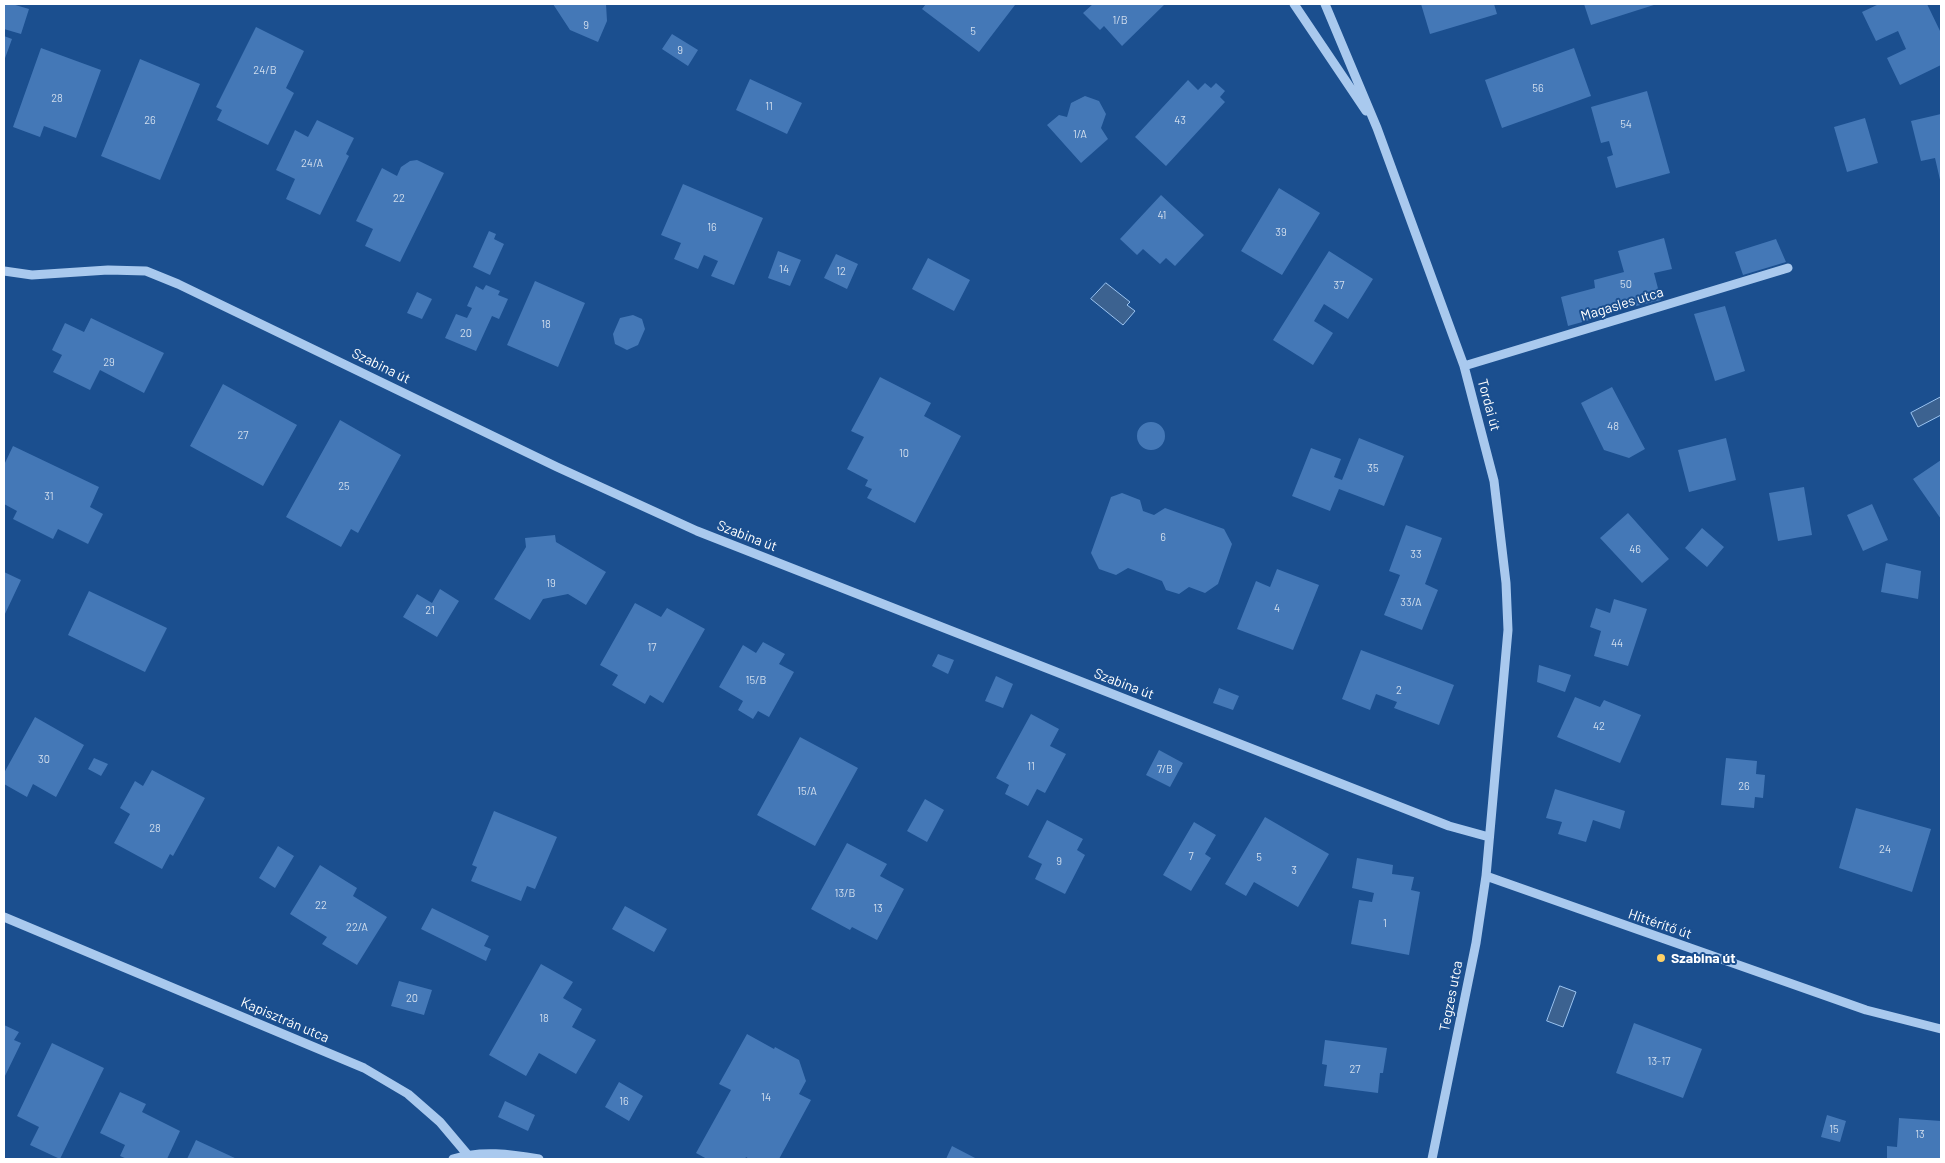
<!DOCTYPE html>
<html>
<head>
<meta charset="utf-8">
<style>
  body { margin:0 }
  #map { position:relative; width:1945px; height:1163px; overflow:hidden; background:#1b4f8f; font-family:Barlow,sans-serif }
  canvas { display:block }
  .frame { position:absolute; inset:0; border:5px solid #fff; pointer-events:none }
</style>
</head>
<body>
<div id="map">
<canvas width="1945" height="1163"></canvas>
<div class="frame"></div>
</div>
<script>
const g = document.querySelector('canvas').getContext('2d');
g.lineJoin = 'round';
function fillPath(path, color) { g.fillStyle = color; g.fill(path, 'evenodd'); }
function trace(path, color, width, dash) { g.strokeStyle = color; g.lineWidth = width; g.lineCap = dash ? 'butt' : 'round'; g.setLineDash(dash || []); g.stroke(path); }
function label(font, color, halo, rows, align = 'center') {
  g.font = font + ' Barlow,sans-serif'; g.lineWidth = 4; g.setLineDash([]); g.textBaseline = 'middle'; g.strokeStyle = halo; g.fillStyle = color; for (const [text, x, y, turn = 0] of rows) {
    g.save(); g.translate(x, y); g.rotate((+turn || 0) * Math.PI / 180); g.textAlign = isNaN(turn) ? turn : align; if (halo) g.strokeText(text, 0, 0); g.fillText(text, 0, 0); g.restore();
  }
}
const water = new Path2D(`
  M1106 283 1130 302 1127 305 1135 311 1123 325 1091 299Z
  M1941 397V415L1918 427 1911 413Z
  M1560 986 1576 992 1563 1027 1547 1021Z`);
fillPath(water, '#3c6290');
trace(water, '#9cc4f0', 1);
fillPath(new Path2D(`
  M5 4H12L29 9 21 34 4 29Z
  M553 4H606L607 21 598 42 570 30Z
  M926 4H1014L1015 5 979 52 922 9Z
  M1093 4H1165L1122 46 1104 26 1100 30 1083 13Z
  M1421 4H1494L1497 14 1430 34Z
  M1584 4H1657L1591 25Z
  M1879 4H1927L1941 33V65L1900 85 1887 58 1906 49 1898 31 1876 41 1862 12Z
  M256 27 304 51 286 88 294 93 268 145 217 120 222 110 216 107Z
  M672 34 698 50 688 66 662 49Z
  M4 36 12 39 4 61Z
  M41 48 101 70 76 138 44 126 40 137 13 127Z
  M1574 48 1591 96 1502 128 1485 80Z
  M140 59 200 84 160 180 101 156Z
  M750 79 802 103 787 134 736 110Z
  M1188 80 1198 90 1205 83 1211 88 1216 83 1225 91 1220 97 1225 102 1166 166 1135 137Z
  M1647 91 1670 173 1616 188 1607 157 1613 155 1609 141 1601 143 1591 107Z
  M1085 96 1099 101 1106 114 1101 128 1108 139 1081 163 1047 125 1059 115 1067 117 1071 103Z
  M1941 114V184L1935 158 1921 161 1911 121Z
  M1865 118 1878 163 1847 172 1834 127Z
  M317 120 354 138 346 154 349 156 320 215 286 199 295 179 276 170 295 130 308 137Z
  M417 160 444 173 400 262 365 246 373 229 356 221 382 168 397 176 401 167 410 161Z
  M683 184 763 218 734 285 711 276 718 261 704 255 698 269 674 259 681 243 661 235Z
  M1279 188 1320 213 1282 275 1241 251Z
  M1161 195 1204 235 1175 266 1166 258 1160 264 1143 249 1137 255 1120 239Z
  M489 231 496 234 494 239 504 244 490 275 473 267Z
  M1664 238 1672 269 1654 273 1661 300 1628 308 1626 302 1609 306 1611 314 1568 326 1561 297 1595 288 1594 280 1624 272 1618 251Z
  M1776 239 1786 262 1743 275 1735 252Z
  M778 251 801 260 790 286 768 278Z
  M1329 251 1373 279 1348 319 1324 304 1314 321 1333 333 1313 365 1273 340Z
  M836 254 858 264 847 289 824 278Z
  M928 258 970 280 954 311 912 289Z
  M535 281 585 303 558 367 507 345Z
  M486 285 500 291 498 295 508 299 499 319 492 316 476 351 445 338 456 314 467 318 472 308 467 306 476 286 483 290Z
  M417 292 432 299 422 319 407 313Z
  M1725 306 1745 371 1715 381 1694 314Z
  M633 315 642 319 645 329 638 345 627 350 615 344 613 334 620 318Z
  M91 318 164 353 144 393 100 370 90 390 53 372 62 355 52 350 65 323 84 332Z
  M880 377 931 403 924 416 961 436 915 523 867 498 872 489 865 486 868 480 847 469 864 437 851 431Z
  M223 384 297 425 263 486 190 446Z
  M1612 387 1645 449 1629 458 1604 450 1581 403Z
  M340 420 401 455 358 533 351 529 341 547 286 517Z
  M1137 436a14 14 0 1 1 28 0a14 14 0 1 1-28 0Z
  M1359 438 1404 456 1384 506 1339 489 1330 511 1292 496 1311 448 1341 459 1334 477 1342 480Z
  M1726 438 1736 480 1689 492 1678 450Z
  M13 446 99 487 90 507 103 514 88 544 58 529 53 539 13 519 17 511 4 504V465Z
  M1941 460V519L1913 479Z
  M1804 487 1812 535 1778 541 1769 493Z
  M1122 493 1140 500 1143 511 1154 515 1165 508 1224 529 1232 544 1218 584 1205 593 1189 587 1179 594 1166 590 1162 581 1128 568 1116 575 1099 569 1091 553 1111 497Z
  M1872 504 1888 540 1863 551 1847 515Z
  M1628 513 1669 559 1642 583 1600 538Z
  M1406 525 1442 538 1425 584 1438 590 1422 630 1384 615 1400 575 1389 571Z
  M1702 528 1724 547 1707 567 1685 548Z
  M555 535 556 542 606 572 586 605 568 594 543 599 530 620 494 599 526 547 525 538Z
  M1886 563 1921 571 1918 599 1881 592Z
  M1277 569 1319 585 1293 650 1237 629 1256 581 1270 587Z
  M4 572 21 580 4 616Z
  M440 589 459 601 437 637 403 617 417 594 432 603Z
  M89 591 167 628 145 672 68 635Z
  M1614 599 1647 609 1628 666 1594 656 1601 631 1590 627 1596 608 1610 613Z
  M635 603 661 617 667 608 705 629 663 703 650 695 645 704 612 685 618 675 600 665Z
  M763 642 785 654 779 664 794 672 769 717 758 711 753 719 738 710 743 701 719 687 743 645 756 653Z
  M1361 650 1454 685 1439 725 1394 708 1397 702 1376 694 1370 710 1342 699Z
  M938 654 954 660 948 674 932 666Z
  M1539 665 1571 675 1565 692 1537 682Z
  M996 676 1013 684 1003 708 985 701Z
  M1219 688 1239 696 1233 710 1213 703Z
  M1575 697 1600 707 1604 700 1641 715 1620 763 1557 737Z
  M1031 714 1059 729 1050 746 1066 754 1045 793 1037 789 1028 806 1005 794 1009 785 996 778Z
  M35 717 84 745 56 797 33 784 27 797 4 784V773Z
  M800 737 858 768 815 846 757 815Z
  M1159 750 1183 763 1170 787 1146 775Z
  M94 758 108 764 101 776 88 769Z
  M1726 758 1757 761 1756 774 1765 775 1763 798 1755 797 1754 808 1721 805Z
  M152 770 205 798 173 856 170 854 162 869 114 843 130 814 120 808 135 781 143 786Z
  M1555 789 1625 811 1620 829 1593 820 1586 842 1558 834 1562 822 1546 818Z
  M925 799 944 810 927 842 907 831Z
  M1856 808 1931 829 1912 892 1839 868Z
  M494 811 557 837 535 889 527 886 521 901 471 881 477 867 472 865Z
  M1265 817 1329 854 1298 907 1254 882 1246 896 1225 884Z
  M1047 820 1083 839 1077 850 1085 855 1065 894 1035 879 1042 864 1028 857Z
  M1194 822 1216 835 1205 854 1211 858 1191 891 1163 875Z
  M847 843 887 864 880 876 904 889 877 940 852 927 850 930 811 909Z
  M278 846 294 856 275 888 259 878Z
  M1357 858 1393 865 1392 874 1414 877 1411 890 1420 892 1409 955 1351 944 1359 900 1372 902 1374 893 1352 888Z
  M320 865 357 888 353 896 387 917 357 965 322 944 327 937 290 914Z
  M625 906 667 929 654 952 612 929Z
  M432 908 489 936 484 946 491 949 486 961 421 929Z
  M541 964 573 982 563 998 582 1009 572 1027 596 1040 576 1074 539 1053 526 1076 489 1055Z
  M399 981 432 990 424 1015 391 1006Z
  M1634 1023 1702 1049 1683 1098 1616 1073Z
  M4 1025 19 1032 14 1040 21 1043 4 1078Z
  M747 1034 774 1049 775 1047 799 1060 806 1081 799 1094 811 1100 779 1159H749L746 1157 745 1159H707L696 1153 731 1090 719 1084Z
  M1325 1040 1387 1048 1383 1073H1380L1378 1093 1324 1086 1327 1065 1322 1064Z
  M52 1043 104 1068 60 1159 30 1145 39 1127 17 1116Z
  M619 1082 643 1096 629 1121 605 1107Z
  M120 1092 146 1104 142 1112 180 1131 167 1159H127L120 1156 125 1145 100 1133Z
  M505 1101 535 1115 528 1131 498 1117Z
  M1827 1115 1846 1121 1840 1142 1821 1137Z
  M1899 1118 1941 1121V1159H1887V1146L1897 1147Z
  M196 1140 237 1159H187Z
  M952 1146 977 1159H946Z`), '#4478b7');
trace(new Path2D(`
  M1294 4 1366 111
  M1325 4 1377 128 1464 366 1494 481 1506 583 1508 630 1486 876 1476 943 1432 1159
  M4 271 32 275 108 270 146 271 178 284 557 467 697 531 1449 826 1489 837
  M1464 366 1788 268
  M1486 876 1866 1010 1941 1029
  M4 917 364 1068 408 1094 440 1122 467 1154
  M453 1159C480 1150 511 1154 539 1159`), '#a9c9ee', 9);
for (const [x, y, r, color] of [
  [1661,958,5,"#ffd166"]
]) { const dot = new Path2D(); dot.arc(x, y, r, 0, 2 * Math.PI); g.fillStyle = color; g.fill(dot); trace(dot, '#1b4f8f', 2); }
label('11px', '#d0dded', null, [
  ["1/B",1120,20],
  ["9",586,25],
  ["5",973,31],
  ["9",680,50],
  ["24/B",265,70],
  ["56",1538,88],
  ["28",57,98],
  ["11",769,106],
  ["26",150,120],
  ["43",1180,120],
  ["54",1626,124],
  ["1/A",1080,134],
  ["24/A",312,163],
  ["22",399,198],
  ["41",1162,215],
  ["16",712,227],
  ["39",1281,232],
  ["14",784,269],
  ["12",841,271],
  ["50",1626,284],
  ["37",1339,285],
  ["18",546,324],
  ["20",466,333],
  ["29",109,362],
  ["48",1613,426],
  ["27",243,435],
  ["10",904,453],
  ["35",1373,468],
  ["25",344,486],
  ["31",49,496],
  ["6",1163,537],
  ["46",1635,549],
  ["33",1416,554],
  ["19",551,583],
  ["33/A",1411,602],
  ["4",1277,608],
  ["21",430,610],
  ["44",1617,643],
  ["17",652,647],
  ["15/B",756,680],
  ["2",1399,690],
  ["42",1599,726],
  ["30",44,759],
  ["11",1031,766],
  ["7/B",1165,769],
  ["26",1744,786],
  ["15/A",807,791],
  ["28",155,828],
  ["24",1885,849],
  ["7",1191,856],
  ["5",1259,857],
  ["9",1059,861],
  ["3",1294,870],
  ["13/B",845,893],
  ["22",321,905],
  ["13",878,908],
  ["1",1385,923],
  ["22/A",357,927],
  ["20",412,998],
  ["18",544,1018],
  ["13-17",1659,1061],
  ["27",1355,1069],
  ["14",766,1097],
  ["16",624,1101],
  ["15",1834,1129],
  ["13",1920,1134]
]);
label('14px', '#fff', '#1b4f8f', [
  ["Magasles utca",1622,304,-17],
  ["Szabina út",381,366,26],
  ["Tordai út",1489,405,75],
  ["Szabina út",747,536,21],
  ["Szabina út",1124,684,21],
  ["Hittérítő út",1660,924,19],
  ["Tegzes utca",1451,996,-79],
  ["Kapisztrán utca",285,1020,23]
]);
label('bold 14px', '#fff', '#1b4f8f', [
  ["Szabina út",1671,958]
], 'left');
</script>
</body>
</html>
